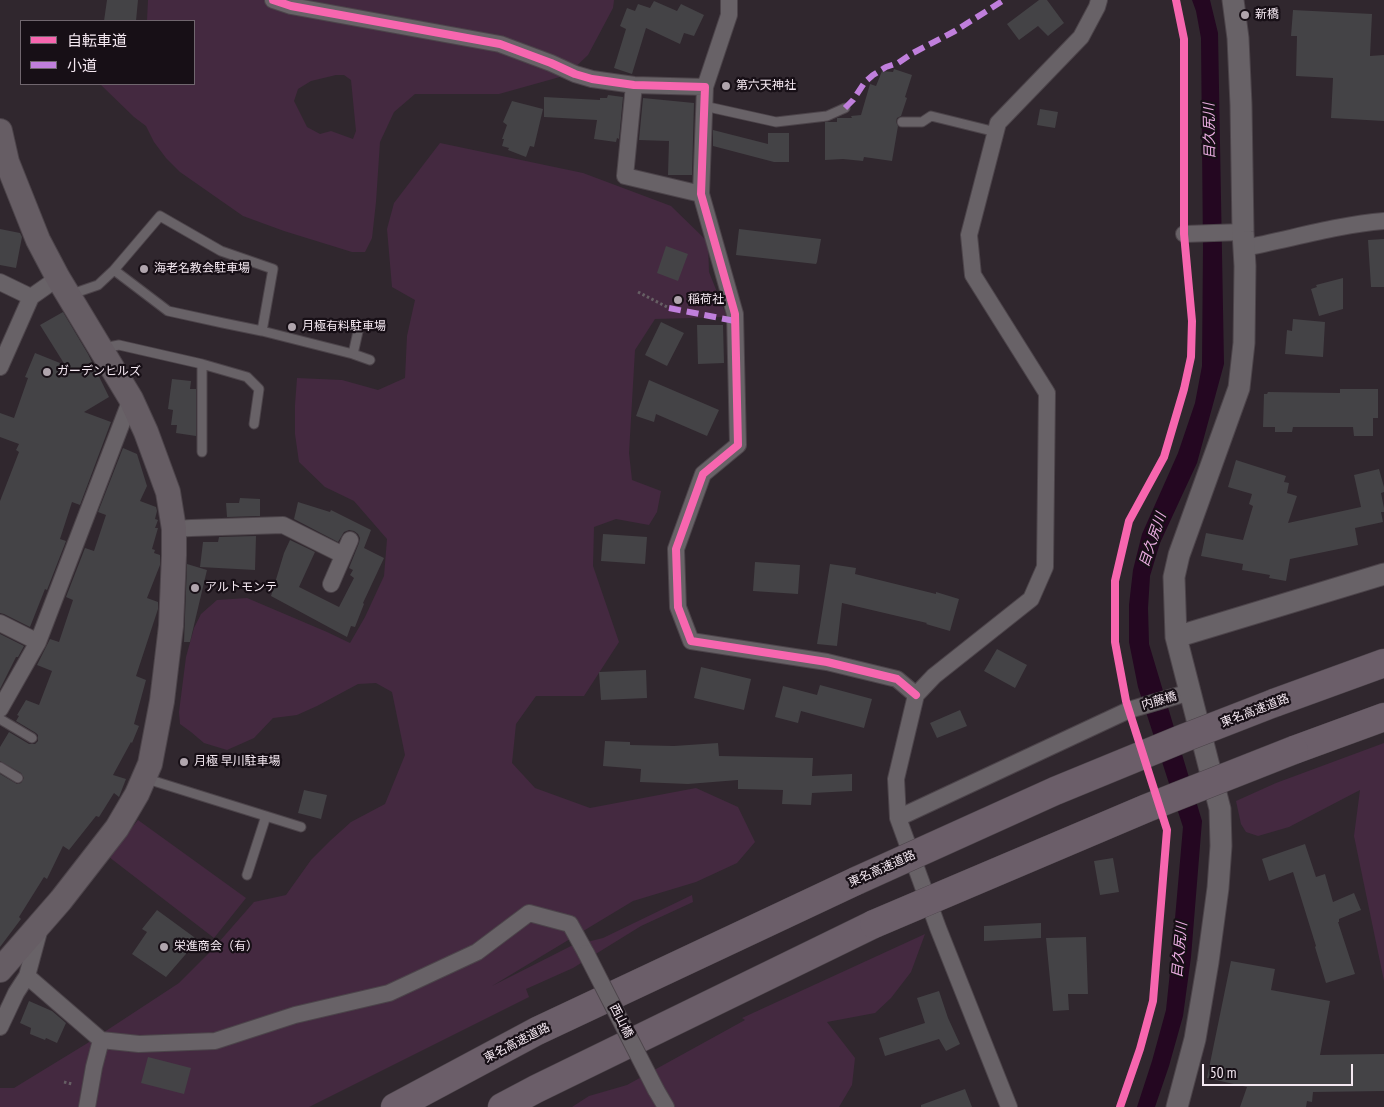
<!DOCTYPE html>
<html>
<head>
<meta charset="utf-8">
<style>
  body { margin:0 }
  #map { position:relative; width:1384px; height:1107px; overflow:hidden; background:#30272e; font-family:"PT Sans Narrow","Noto Sans JP",sans-serif }
  canvas { display:block }
  .legend { position:absolute; left:20px; top:20px; width:175px; height:65px; box-sizing:border-box; background:#170f16; border:1px solid #70666e; margin:0; padding:6px 9px; list-style:none; font-size:15px; color:#f5e9f2 }
  .legend li { display:flex; align-items:center; gap:10px; height:25px }
  .legend b { width:25px; border:1px solid #70666e }
  .scale { position:absolute; left:1202px; top:1064px; width:151px; height:22px; box-sizing:border-box; border:2px solid #f5e9f2; border-top:0; padding-left:6px; font-size:15px; line-height:18px; white-space:nowrap; color:#f5e9f2; -webkit-text-stroke:4px #170f16; paint-order:stroke }
</style>
</head>
<body>
<div id="map">
<canvas width="1384" height="1107"></canvas>
<ul class="legend">
<li><b style="height:6px;background:#f766af"></b>自転車道</li>
<li><b style="height:6px;background:#c07fdc"></b>小道</li>
</ul>
<div class="scale">50 m</div>
</div>
<script>
const g = document.querySelector('canvas').getContext('2d');
g.lineJoin = 'round';
function fillPath(path, color) { g.fillStyle = color; g.fill(path, 'evenodd'); }
function trace(path, color, width, dash) { g.strokeStyle = color; g.lineWidth = width; g.lineCap = dash ? 'butt' : 'round'; g.setLineDash(dash || []); g.stroke(path); }
function label(font, color, halo, rows, align = 'center') {
  g.font = font + ' "PT Sans Narrow","Noto Sans JP",sans-serif'; g.lineWidth = 4.5; g.setLineDash([]); g.textBaseline = 'middle'; g.strokeStyle = halo; g.fillStyle = color; for (const [text, x, y, turn = 0] of rows) {
    g.save(); g.translate(x, y); g.rotate((+turn || 0) * Math.PI / 180); g.textAlign = isNaN(turn) ? turn : align; if (halo) g.strokeText(text, 0, 0); g.fillText(text, 0, 0); g.restore();
  }
}
fillPath(new Path2D(`
  M148 0H614L613 8 588 55 567 75 499 94H415L394 112 380 142 376 202 372 238 365 252H352L284 231 243 216 180 172 166 158 154 142 146 126 134 117 101 85 102 84H194V21H147ZM336 75H344L351 80 356 131 353 139 331 131 320 134 307 127 294 101 298 89 311 81Z
  M440 143 583 173 671 206 708 242 709 272 727 317 655 319 635 350 629 453 632 480 661 491 657 512 649 525 616 519 594 527 593 566 619 642 584 696H536L516 724 512 763 535 788 590 808 696 788 738 807 755 842 737 863 696 882 633 901 492 986 571 946 603 938 692 895 693 902 641 926 573 968 526 989 529 997 309 1107H0V1088H14L86 1044 179 983 212 950 254 902 286 895 311 860 331 840 351 822 385 804 405 755 392 692 376 683 358 684 317 706 297 715 273 718 254 738 227 750 204 743 191 732 180 724 179 712 186 657 194 628 201 614 217 600 247 598 327 632 350 643 365 617 384 576 387 539 354 501 325 487 299 462 295 434V405L297 378 342 380 378 390 405 378 407 336 415 300 392 287 387 229 394 203Z
  M1384 743V981L1354 836 1360 790 1289 827 1258 836 1246 832 1241 824 1236 801 1276 783Z
  M138 820 246 898 214 938 109 857Z
  M925 934 911 972 891 998 875 1013 827 1022 855 1058 852 1085 839 1107H572L589 1096 627 1085 745 1020 742 1018Z`), '#442940');
fillPath(new Path2D(`
  M1192 0H1210L1218 33 1224 364 1197 463 1160 543 1150 576 1148 608 1149 644 1202 821 1191 957 1183 1016 1169 1066 1155 1107H1137L1152 1061 1166 1010 1172 953 1183 827 1138 687 1129 642V605L1133 570 1142 534 1178 453 1195 403 1202 366 1203 248 1201 38 1196 11Z`), '#240721');
fillPath(new Path2D(`
  M107 0H138L136 21H104Z
  M1039 0H1047L1064 23 1048 36 1038 26 1019 40 1007 24Z
  M654 1 677 11 681 4 704 15 694 36 684 33 680 44 646 28 632 74 614 68 626 29 620 26 627 8 635 11 638 4 650 8Z
  M1293 10 1372 14 1370 56 1384 55V121L1331 118 1333 78 1296 76 1297 36H1291Z
  M894 69 912 75 905 97 907 98 901 116 897 118 896 122 898 126 892 161 864 157 863 161 843 159 825 160V122H837V118H852L851 116 861 115 870 84 876 86 882 71 893 72Z
  M608 95 623 97 619 139 617 138 616 142 594 139 597 120 544 117V97L600 100V98H607Z
  M643 98 694 103 692 175H668L669 141 639 140Z
  M512 101 543 109 534 147 530 146 526 157 508 150 509 148 502 146 504 139H502L507 125 503 122Z
  M1040 109 1058 112 1055 128 1037 125Z
  M713 130 768 144V133H789V162H774L713 146Z
  M0 229 20 233 22 237 16 268 0 265Z
  M739 229 821 239 817 262 816 264 736 255Z
  M1384 239V287H1371L1368 240Z
  M666 246 688 254 678 281 657 273Z
  M1343 278V309L1319 316 1311 289 1317 287 1316 285Z
  M63 312 88 354 109 397 84 412 111 422 80 505 72 502 60 539 66 541 47 590 45 589 30 627 4 614 0 613V501L19 452 16 450 19 444 0 437V413L14 418 28 378 25 377 35 353 65 365 40 325Z
  M1293 319 1325 322 1323 357 1285 354 1287 330 1292 331Z
  M661 322 684 333 667 366 645 355Z
  M697 325H723L724 363 698 364Z
  M172 379 191 381 190 389H196V436L176 433 177 425H171L173 410 168 409Z
  M649 380 719 410 707 436 656 414 654 422 636 416Z
  M1340 389H1378V418H1373V436H1354L1353 427H1293L1292 432H1275V427H1263L1264 394H1267L1268 392 1340 393Z
  M123 448 137 454 147 486 140 501 156 507 157 511 155 519 158 520 155 528H158L152 549 155 550 154 553 160 555V565L147 598 158 602V609L136 676 146 680 134 724 139 726 132 743 131 742 113 775 126 779 119 797 114 793 99 817 96 816 69 850 63 846 47 879 44 877 19 917 21 919 0 947V774L17 784 21 783 24 778 21 773 0 761V747L9 732 29 744H35L38 741V735L36 733 16 721 19 716 17 715 26 700 39 705 52 671 37 665 50 639 59 642 73 600 66 597 85 548 94 551 106 515 98 512Z
  M1236 460 1286 476 1284 482 1289 483 1287 493 1297 496 1288 523 1361 507 1354 475 1379 469 1384 487V492L1381 493 1384 508V512H1381L1383 522 1355 528 1358 545 1290 559 1286 581 1269 578 1270 575 1242 570 1243 564 1201 556 1206 533 1243 540 1253 506 1249 504 1252 494 1228 487Z
  M240 498 260 499V516L227 517 226 503H239Z
  M298 502 330 512 331 510 371 530 364 548 384 558 363 603 364 604 355 627 351 626 347 637 271 596 284 553 290 540 315 552 299 587 339 607 354 578 350 575 353 570 349 568 359 543 360 538 358 534 354 531 349 530 344 532 338 542 294 519Z
  M603 534 647 537 645 564 601 561Z
  M256 536 255 570 200 567 203 542H218L219 537Z
  M755 562 800 565 798 594 753 591Z
  M187 564 207 570 190 642H184Z
  M830 564 856 568 855 574 936 594V592L959 599 950 631 926 624 927 623 842 603 837 646 817 644Z
  M0 634 24 646 18 657H16L0 689Z
  M997 649 1027 665 1015 688 984 671Z
  M701 667 751 679 744 710 694 698Z
  M646 670 647 698 601 700 599 672Z
  M820 685 872 699 864 728 801 711 798 723 775 717 783 686 817 695Z
  M960 710 967 726 937 738 930 723Z
  M605 741 630 742V745L674 746 718 743 719 756 813 758 812 776 852 774V791L812 793 811 805 782 804 783 790 738 789V780L688 784 640 782 641 769 603 766Z
  M304 790 327 795 321 819 298 813Z
  M1305 844 1316 877 1325 874 1333 902 1354 893 1361 910 1339 919V922H1338L1355 974 1326 983 1315 947 1316 946 1293 872 1269 881 1262 859Z
  M1113 858 1119 892 1100 895 1094 861Z
  M157 910 198 940 166 977 132 954 147 932 142 929Z
  M1041 923V938L984 941V926Z
  M1086 937 1088 994H1068L1069 1010 1053 1011 1046 938Z
  M1231 961 1275 969 1271 990 1330 1001 1320 1055 1384 1054V1091L1313 1092 1312 1102 1307 1101 1306 1107H1240L1247 1087 1207 1078Z
  M939 991 948 1018 960 1044 946 1051 939 1039 885 1056 879 1038 925 1023 917 998Z
  M29 1001 52 1011 66 1023 57 1043 46 1038 45 1040 30 1034 31 1028 20 1023Z
  M148 1057 191 1068 184 1094 141 1083Z
  M965 1089 972 1107H921V1105Z`), '#444346');
const service = new Path2D(`
  M704 106 776 122 827 116 845 108
  M902 122H922L931 116 996 132
  M69 295 98 285 114 270 160 216 221 251 273 269 262 331 223 323 168 311 114 270
  M262 331 353 354 359 327
  M103 348 119 345 202 364 247 377 259 389 254 424
  M353 354 370 360
  M202 364V452
  M0 719 32 738
  M0 767 18 778
  M144 778 301 827
  M247 875 266 816`);
const minor = new Path2D(`
  M273 0 291 6 500 44 551 63 575 74 592 79 634 85 705 87 701 194 735 314 738 445 703 474 676 549 678 607 691 641 827 662 897 679 916 695
  M634 85 625 176 701 194
  M705 87 729 15V0
  M1184 234 1243 232
  M1244 248C1291 239 1337 225 1384 221
  M0 282 31 297
  M0 367 31 297 58 278
  M174 529 191 528 283 525 343 555
  M331 584 350 540
  M0 623 38 642
  M0 709 38 642 131 399
  M898 818 1129 710 1190 692
  M27 976 101 1040 139 1044 215 1041 295 1015 389 993 477 952 529 913 570 924 586 953
  M0 1027 16 993 27 976 40 928
  M656 1090 666 1107
  M87 1107 94 1067 101 1040
  M1009 1107 938 928 898 818 896 779 916 695 934 676 1031 599 1045 567 1047 393 973 275 969 235 998 123 1081 37 1097 7 1099 0`);
const tertiary = new Path2D(`
  M1176 637 1384 574
  M1177 1107 1195 1039 1208 962 1218 888 1221 846 1220 809 1176 637 1174 577 1179 555 1239 388 1244 343 1245 266 1243 232 1241 105 1238 38 1233 0`);
const secondary = new Path2D(`
  M0 131 7 162 38 240 58 278 131 399 146 432 168 492 174 529V555L171 626 162 701 150 764 137 794 117 828 61 900 0 970`);
const motorway = new Path2D(`
  M1274 703 1384 663
  M1294 750 1384 717
  M395 1107 537 1031 856 881
  M502 1107 536 1089 874 924`);
trace(service, '#4c444a', 11);
trace(minor, '#4c444a', 18);
trace(tertiary, '#4c444a', 23);
trace(secondary, '#4c444a', 26);
trace(motorway, '#4c444a', 29);
trace(new Path2D(`
  M638 292 669 308
  M64 1082 72 1084`), '#665f64', 3, [2.5, 2.5]);
trace(service, '#686267', 9);
trace(minor, '#686267', 16);
trace(tertiary, '#686267', 21);
trace(secondary, '#665d64', 24);
trace(motorway, '#6b5e69', 28);
const minorBridge = new Path2D(`
  M586 953 656 1090`);
const motorwayBridge = new Path2D(`
  M856 881 1055 791 1184 738 1274 703
  M874 924 1147 808 1294 750`);
trace(minorBridge, '#4c444a', 18, []);
trace(motorwayBridge, '#4c444a', 29, []);
trace(minorBridge, '#686267', 16);
trace(motorwayBridge, '#6b5e69', 28);
trace(new Path2D(`
  M845 108 853 100 865 82 873 75 886 67 898 63 913 53 955 31 1004 0
  M669 308 735 321`), '#c07fdc', 6, [12, 6]);
trace(new Path2D(`
  M273 0 291 6 500 44 551 63 575 74 592 79 634 85 705 87 701 194 735 314 738 445 703 474 676 549 678 607 691 641 827 662 897 679 916 695
  M1120 1107 1140 1049 1153 1001 1167 830 1126 701 1115 642V581L1129 521 1164 457 1184 389 1191 357 1192 321 1184 234V39L1176 0`), '#f766af', 8);
for (const [x, y, r, color] of [
  [1245,15,5,"#b0a5ad"],
  [726,86,5,"#b0a5ad"],
  [144,269,5,"#b0a5ad"],
  [678,300,5,"#b0a5ad"],
  [292,327,5,"#b0a5ad"],
  [47,372,5,"#b0a5ad"],
  [195,588,5,"#b0a5ad"],
  [184,762,5,"#b0a5ad"],
  [164,947,5,"#b0a5ad"]
]) { const dot = new Path2D(); dot.arc(x, y, r, 0, 2 * Math.PI); g.fillStyle = color; g.fill(dot); trace(dot, '#170f16', 2); }
label('12px', '#f5e9f2', '#170f16', [
  ["新橋",1255,15],
  ["第六天神社",736,86],
  ["海老名教会駐車場",154,269],
  ["稲荷社",688,300],
  ["月極有料駐車場",302,327],
  ["ガーデンヒルズ",57,372],
  ["アルトモンテ",205,588],
  ["月極 早川駐車場",194,762],
  ["栄進商会（有）",174,947]
], 'left');
label('12px', '#f5e9f2', '#170f16', [
  ["内藤橋",1159,701,-16],
  ["東名高速道路",1255,711,-21],
  ["東名高速道路",882,869,-24],
  ["西山橋",621,1021,63],
  ["東名高速道路",517,1043,-27]
]);
label('italic 14px', '#ecaee3', '#170f16', [
  ["目久尻川",1210,131,-91],
  ["目久尻川",1153,540,-71],
  ["目久尻川",1180,950,-85]
]);
</script>
</body>
</html>
